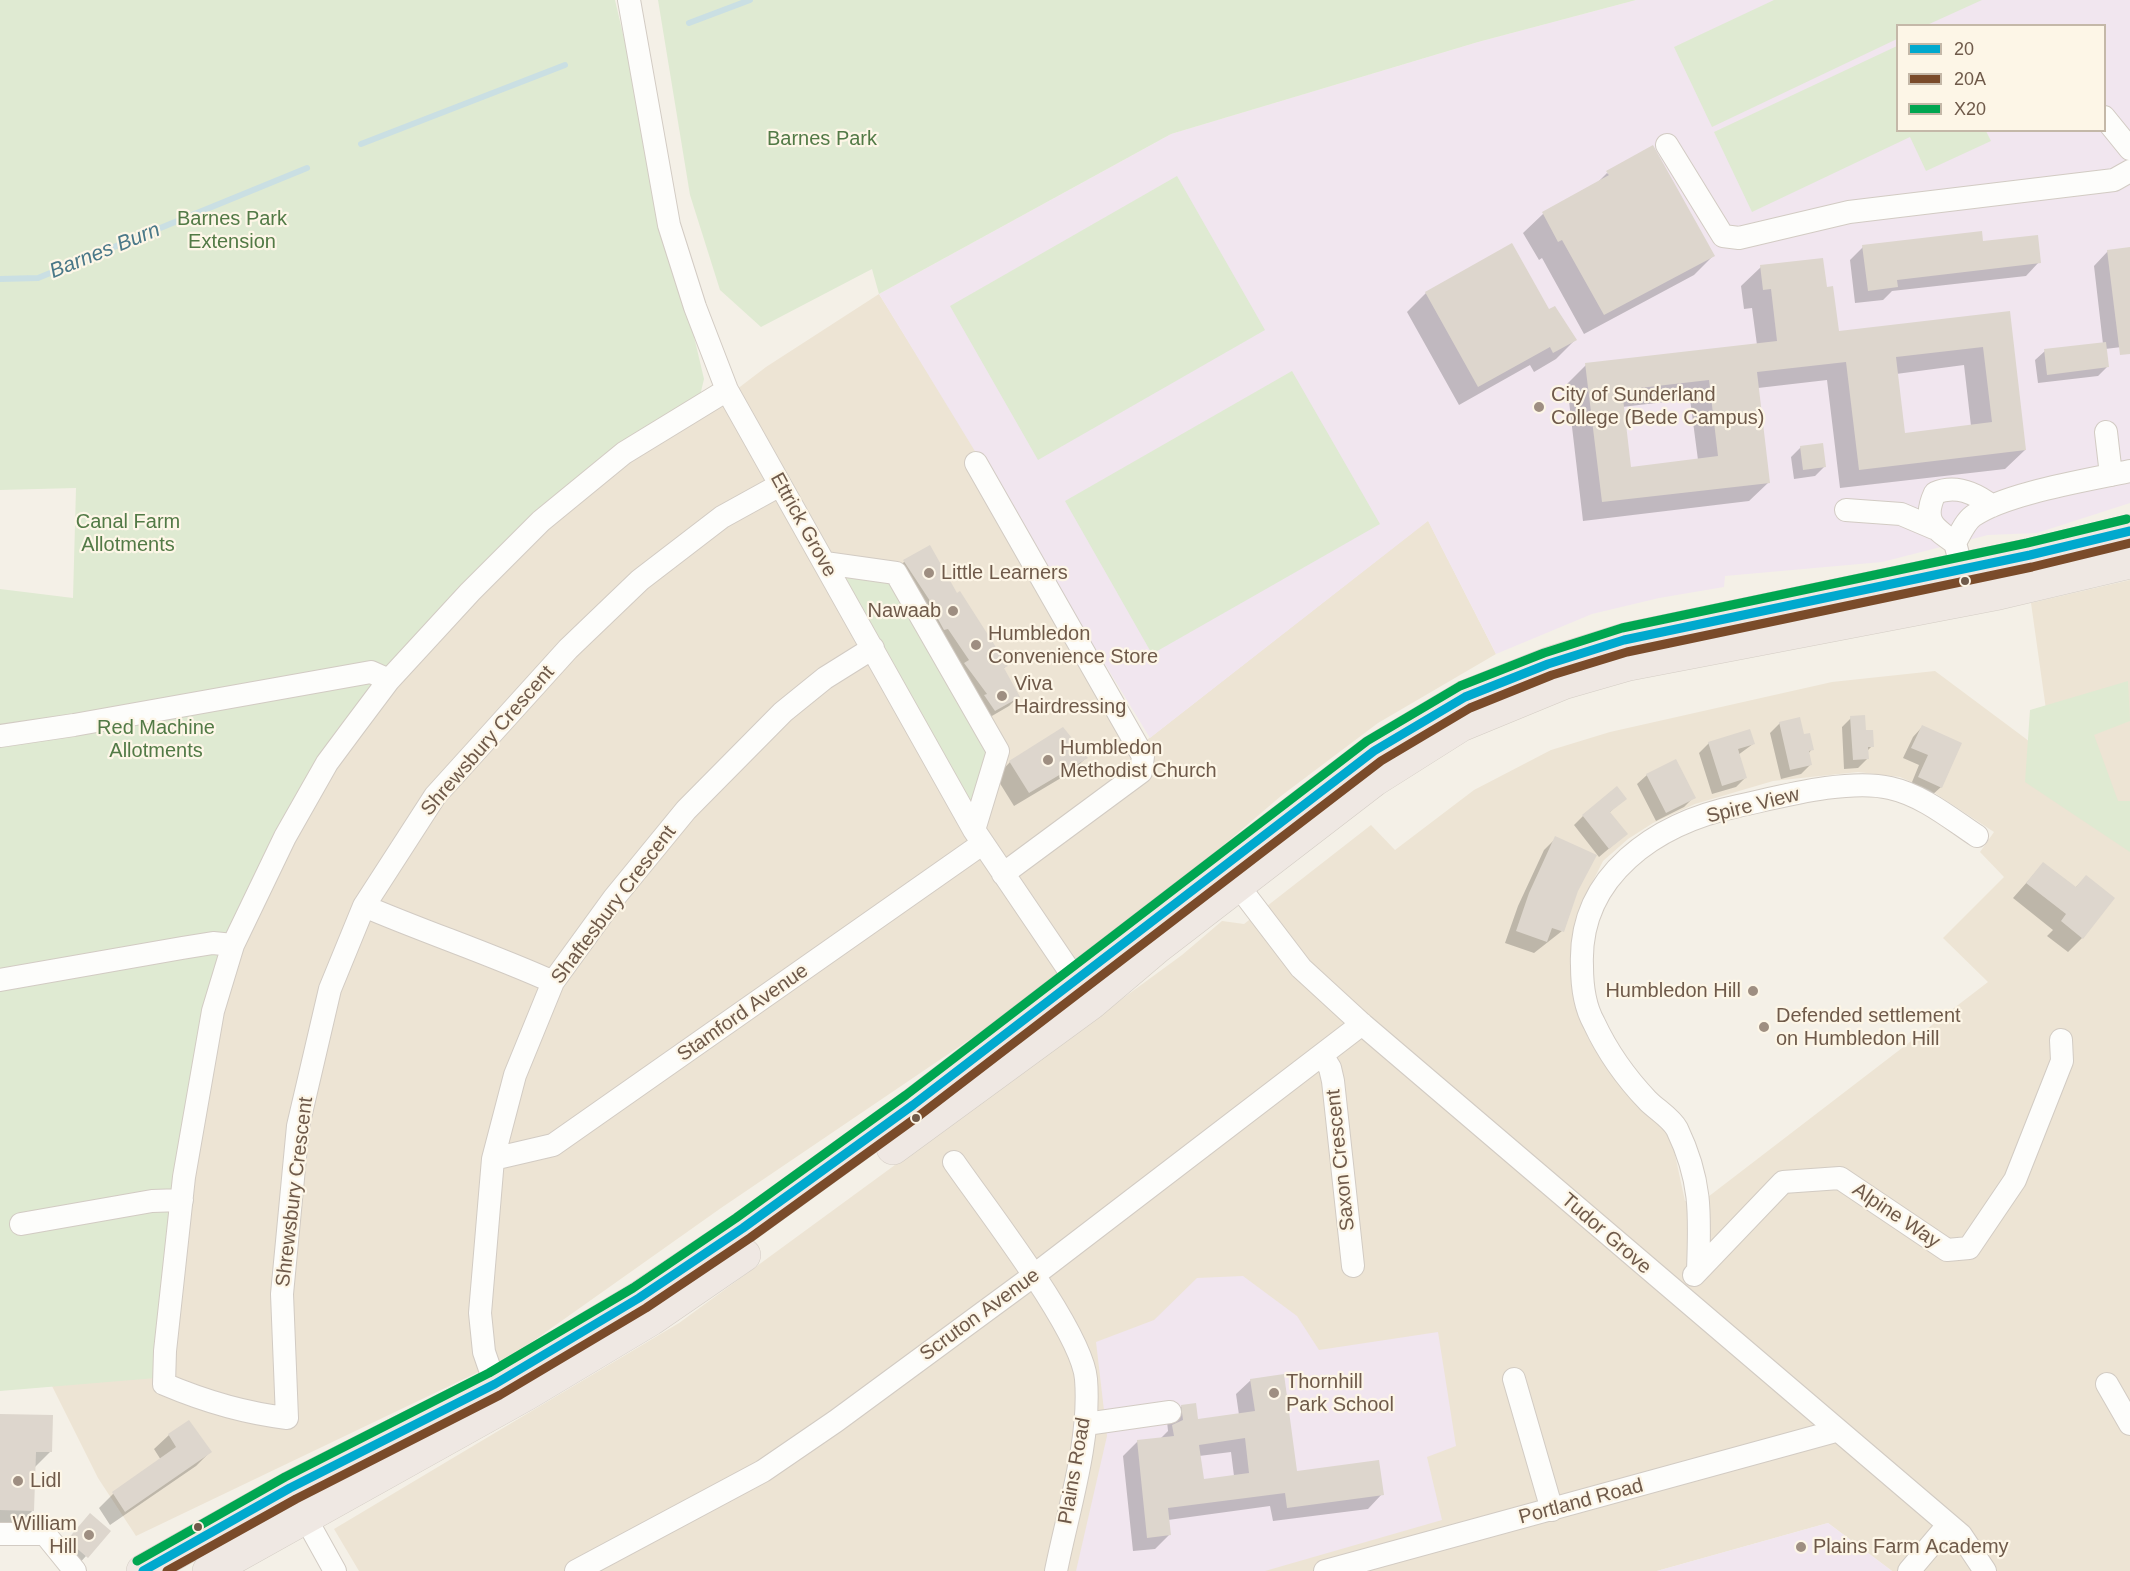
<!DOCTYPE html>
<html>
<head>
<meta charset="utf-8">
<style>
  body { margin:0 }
  #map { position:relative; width:2130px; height:1571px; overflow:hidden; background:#f4f0e7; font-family:Arial,sans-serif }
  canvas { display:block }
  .legend { position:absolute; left:1896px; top:24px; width:210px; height:108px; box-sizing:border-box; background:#fdf6e7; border:2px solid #c4b8a8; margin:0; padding:8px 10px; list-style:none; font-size:18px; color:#6f5a4a }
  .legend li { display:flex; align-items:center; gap:12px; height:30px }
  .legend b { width:30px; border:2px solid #c4b8a8 }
</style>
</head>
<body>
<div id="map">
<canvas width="2130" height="1571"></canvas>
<ul class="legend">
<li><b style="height:8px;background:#00a9ce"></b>20</li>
<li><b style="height:8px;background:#7a4b2a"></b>20A</li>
<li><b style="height:8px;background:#00a651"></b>X20</li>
</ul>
</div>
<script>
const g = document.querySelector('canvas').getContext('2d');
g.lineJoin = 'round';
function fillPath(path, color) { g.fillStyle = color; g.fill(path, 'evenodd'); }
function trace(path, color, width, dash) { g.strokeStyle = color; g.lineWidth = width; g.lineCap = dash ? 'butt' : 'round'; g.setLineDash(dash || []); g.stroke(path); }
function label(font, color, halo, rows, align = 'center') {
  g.font = font + ' Arial,sans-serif'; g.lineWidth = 4.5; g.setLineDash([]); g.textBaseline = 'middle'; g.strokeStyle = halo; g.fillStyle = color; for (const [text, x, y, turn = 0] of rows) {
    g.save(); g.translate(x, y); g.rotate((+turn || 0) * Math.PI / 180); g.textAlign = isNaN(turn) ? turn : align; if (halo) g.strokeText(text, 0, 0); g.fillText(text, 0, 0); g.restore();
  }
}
fillPath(new Path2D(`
  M879 294 977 451 966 458 1134 750 1428 520 1496 654 1378 723 1281 796 1096 954 721 1208 512 1356 136 1536 98 1478 52 1386 206 1070 239 950 302 816 357 734 475 593 597 485 647 447 711 409 766 367Z
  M2130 580V1571H1892L1828 1523 1657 1571H359L334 1529 679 1323 1182 955 1222 921 1244 924 1371 825 1395 850 1474 790 1551 750 1610 732 1832 682 1935 671 2053 759 2031 603ZM1858 772 1900 777 1930 790 1994 832 1980 852 2004 877 1943 938 1988 982 1704 1200 1685 1201 1672 1141 1657 1120 1624 1091 1608 1070 1588 1038 1576 1005V931L1589 889 1603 861 1628 839 1653 823 1695 804 1773 781Z`), '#ede4d4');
fillPath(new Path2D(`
  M1636 0H2130V503L2037 533 1988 535 1882 562 1725 576 1724 587 1659 598 1592 614 1496 654 1428 521 1150 738 879 294 1171 134 1478 42ZM1898 26H2104V130H1898Z
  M1243 1276 1297 1316 1319 1350 1438 1332 1456 1446 1427 1457 1442 1520 1265 1571H1076L1107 1436 1096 1342 1154 1320 1197 1278Z
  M1828 1523 1892 1571H1657Z`), '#f1e6ef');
fillPath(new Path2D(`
  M0 0H615L704 379 698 404 603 455 550 507 403 661 235 928 156 1378 0 1391V589L73 598 76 488 0 490Z
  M658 0H1636L1478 42 1171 134 879 294 872 269 761 327 720 290 690 195Z
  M1774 0H1982L1927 25 1898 26 1897 39 1712 127 1674 47Z
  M1897 46 1898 130 1986 131 1991 141 1926 171 1910 137 1752 212 1714 132Z
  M1177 176 1265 330 1038 460 950 306Z
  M1292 371 1380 524 1152 654 1065 501Z
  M825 563 896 573 998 751 974 830Z
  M2128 681 2130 721 2094 735 2118 801H2130V852L2025 782 2030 710Z`), '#dfead2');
fillPath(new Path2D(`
  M1607 173 1713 256 1694 275 1584 334 1542 258 1539 260 1523 233 1543 214 1596 184Z
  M1982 243 2039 262 2026 276 1892 291 1883 300 1855 303 1850 260 1863 247Z
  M2130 249V346L2105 349 2107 367 2098 376 2038 383 2035 360 2045 351 2103 344 2094 266 2108 251Z
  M1761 267 1825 288 1837 333 2008 313 2025 450 2005 469 1840 488 1827 380 1758 388 1769 482 1749 501 1583 521 1567 384 1586 365 1757 345 1752 308 1744 309 1741 286ZM1964 365 1971 426 1903 434 1896 374ZM1690 399 1698 460 1629 468 1622 407Z
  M1426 293 1549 311 1575 340 1556 359 1534 372 1530 365 1459 405 1407 312Z
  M1801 447 1824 467 1815 476 1794 479 1791 457Z
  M930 547 957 595 1006 666 1003 669 1019 696 1009 706 985 720 895 571 904 562Z
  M1851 718 1865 732 1872 746 1867 751 1868 758 1858 768 1844 769 1842 727Z
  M1780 723 1803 736 1812 749 1808 754 1810 765 1801 774 1781 779 1770 733Z
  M1922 727 1941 787 1931 796 1910 787 1919 765 1903 758 1913 737Z
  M1709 743 1753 744 1738 755 1745 778 1736 787 1712 794 1699 753Z
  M1086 758 1071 772 1014 806 996 777 1010 762Z
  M1647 775 1694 797 1684 807 1656 821 1637 784Z
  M1625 798 1609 813 1626 834 1599 857 1574 825 1583 816Z
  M1556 838 1562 931 1534 953 1505 943 1518 906 1544 850Z
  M2043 864 2075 888 2086 877 2082 938 2068 952 2047 936 2053 930 2013 898Z
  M1251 1380 1295 1473 1382 1494 1368 1509 1273 1521 1270 1506 1168 1520 1169 1535 1155 1549 1133 1551 1123 1456 1138 1441 1160 1439 1168 1431 1167 1421 1182 1406 1197 1420 1239 1415 1236 1394ZM1231 1452 1234 1476 1203 1480 1199 1456Z
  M0 1416 51 1451 34 1468 33 1510 14 1530 0 1529Z
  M189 1422 210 1452 196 1466 110 1525 99 1508 113 1494 161 1460 154 1449 169 1435Z
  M81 1525 86 1556 77 1566 59 1550Z`), '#0003');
trace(new Path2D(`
  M689 23 750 0
  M361 144 565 65
  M0 279 38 278 307 168`), '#cadfe3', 6);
fillPath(new Path2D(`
  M1653 145 1715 256 1604 315 1562 240 1558 242 1542 212 1609 175 1606 171Z
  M1982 231 1983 241 2038 235 2041 263 1897 280 1898 287 1868 291 1862 245Z
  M1512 243 1549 309 1555 306 1577 340 1553 353 1550 347 1478 387 1425 292Z
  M2130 247V354L2120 355 2107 250Z
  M1823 258 1827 287 1833 286 1839 331 2010 311 2026 450 1859 470 1846 362 1757 372 1770 483 1602 502 1585 363 1777 341 1771 289 1763 290 1760 265ZM1983 347 1992 422 1905 433 1896 357ZM1709 380 1718 456 1631 467 1622 390Z
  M2106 342 2109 367 2047 375 2044 349Z
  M1823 443 1826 467 1803 470 1800 446Z
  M930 545 957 593 960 591 1008 666 1004 668 1020 697 995 711 984 695 987 694 964 663 969 660 948 629 944 630 932 608 934 607 903 560Z
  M1865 715 1866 730H1873L1874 747H1868L1869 759 1853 760 1850 716Z
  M1800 717 1804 734 1810 733 1814 750 1809 751 1812 765 1790 770 1779 722Z
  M1922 725 1962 743 1942 788 1918 777 1928 755 1911 748Z
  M1063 727 1088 758 1029 793 1009 761Z
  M1750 729 1755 744 1738 749 1747 778 1722 786 1708 742Z
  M1676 759 1696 798 1666 813 1646 774Z
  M1617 786 1627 799 1610 812 1628 834 1609 849 1582 815Z
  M1555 836 1597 855 1578 891 1564 932 1552 928 1547 942 1516 931 1529 893Z
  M2043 862 2076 887 2086 875 2115 898 2083 939 2061 921 2066 914 2026 883Z
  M1284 1374 1297 1471 1379 1460 1384 1495 1287 1508 1285 1493 1168 1508 1171 1535 1147 1538 1137 1440 1174 1436 1172 1425 1183 1420 1181 1405 1196 1403 1198 1419 1255 1411 1250 1379ZM1245 1438 1249 1473 1204 1479 1199 1445Z
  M0 1414 53 1415 52 1452H36L34 1511 0 1510Z
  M189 1420 212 1452 125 1512 112 1492 176 1447 168 1434Z
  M90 1513 111 1531 88 1558 67 1540Z`), '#ddd6cd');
const minor = new Path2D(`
  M629 0 669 225 695 307 727 390 974 830 1083 991
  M2104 117 2130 149
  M1667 145 1723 236 1739 238 1849 212 2114 180 2130 171
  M727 390 624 453 541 521 470 592 389 680 353 728 327 763 285 837 233 945 213 1011 184 1177 165 1351 164 1384C204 1401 244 1413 287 1418L282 1294 298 1126 330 989 364 906 435 796 568 649 640 580 722 517 780 485
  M2106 432 2111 475
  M976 463 1143 756 1141 772 1003 874
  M1846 510 1901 514 1934 528
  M1955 543C1960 534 1965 522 1973 516 2006 493 2089 480 2130 471
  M825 563 896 573 998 751 974 830
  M1968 580H1965L1955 543C1934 528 1922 521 1935 493 1956 484 1975 493 1992 506
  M0 736 74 725 371 672 389 680
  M1230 875 1301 968 1362 1024 1961 1535 1985 1571
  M364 906C427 933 491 954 553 982
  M0 980 182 948 213 943 233 945
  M1322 1055 1330 1068 1333 1081 1353 1266
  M493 1159 553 1145 982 844
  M954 1162C985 1207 1082 1331 1086 1379 1091 1440 1068 1511 1056 1571
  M21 1224 152 1201 182 1200
  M1698 1270C1700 1215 1702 1181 1677 1129 1671 1118 1657 1110 1648 1101 1626 1078 1607 1051 1594 1023 1585 1007 1582 984 1582 966 1578 875 1657 823 1738 806 1780 797 1848 778 1890 788 1922 795 1950 818 1977 836
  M1694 1275 1783 1182 1840 1178 1947 1250 1969 1248 2015 1180 2062 1061 2061 1040
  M1514 1379 1552 1510
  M495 1384 484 1352 480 1313 493 1159 515 1075 553 982 614 898 686 810 783 712 825 678 873 648
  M2107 1384 2130 1424
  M1086 1424 1170 1412
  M305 1517 335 1571
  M0 1534H45L75 1571
  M576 1571 763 1471 836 1421 1033 1276 1362 1024
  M1325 1571 1836 1431
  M1909 1571 1948 1525`);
const highway = new Path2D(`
  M893 1148 1091 1003 1157 947 1374 780 1461 725 1563 683 1629 664 1999 593 2130 562
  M143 1571 290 1488 495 1384 639 1298 743 1228 913 1105 1374 751 1465 697 1548 664 1624 640 2030 555 2130 531
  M209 1571 526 1394 651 1319 744 1255`);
trace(minor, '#d2cbc3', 24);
trace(highway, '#d3ccc4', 34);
trace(minor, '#fdfdfb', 22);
trace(highway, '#efe8e3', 33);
trace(new Path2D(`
  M143 1571 290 1488 495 1384 639 1298 743 1228 913 1105 1374 751 1465 697 1548 664 1624 640 2030 555 2130 531`), '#00a9ce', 9);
trace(new Path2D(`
  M167 1571 296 1499 500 1395 646 1308 750 1238 920 1115 1381 761 1470 708 1552 675 1627 652 2032 567 2130 543`), '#7a4b2a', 9);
trace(new Path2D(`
  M137 1561 285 1477 489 1373 633 1288 736 1218 906 1095 1367 741 1460 686 1544 653 1622 628 2027 543 2127 519`), '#00a651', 9);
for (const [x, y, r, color] of [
  [1539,407,6,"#9e8e81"],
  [929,573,6,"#9e8e81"],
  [1965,581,5,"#6f5a4a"],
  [953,611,6,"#9e8e81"],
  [976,645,6,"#9e8e81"],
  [1002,696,6,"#9e8e81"],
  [1048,760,6,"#9e8e81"],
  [1753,991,6,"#9e8e81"],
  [1764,1027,6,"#9e8e81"],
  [916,1118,5,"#6f5a4a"],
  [1274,1393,6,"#9e8e81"],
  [18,1481,6,"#9e8e81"],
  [198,1527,5,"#6f5a4a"],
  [89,1535,6,"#9e8e81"],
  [1801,1547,6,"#9e8e81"]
]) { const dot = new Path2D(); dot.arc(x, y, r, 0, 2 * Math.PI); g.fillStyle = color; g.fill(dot); trace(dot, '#fdf6e7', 2); }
label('20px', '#527a46', '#fdf6e7', [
  ["Barnes Park",822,139],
  ["Barnes Park",232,219],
  ["Extension",232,242],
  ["Canal Farm",128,522],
  ["Allotments",128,545],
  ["Red Machine",156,728],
  ["Allotments",156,751]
]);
label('20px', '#6f5a4a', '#fdf6e7', [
  ["City of Sunderland",1551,395],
  ["College (Bede Campus)",1551,418],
  ["Little Learners",941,573],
  ["Nawaab",941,611,"right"],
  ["Humbledon",988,634],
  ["Convenience Store",988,657],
  ["Viva",1014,684],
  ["Hairdressing",1014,707],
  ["Humbledon",1060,748],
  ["Methodist Church",1060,771],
  ["Humbledon Hill",1741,991,"right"],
  ["Defended settlement",1776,1016],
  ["on Humbledon Hill",1776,1039],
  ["Thornhill",1286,1382],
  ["Park School",1286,1405],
  ["Lidl",30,1481],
  ["William",77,1524,"right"],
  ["Hill",77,1547,"right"],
  ["Plains Farm Academy",1813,1547]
], 'left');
label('20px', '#6f5a4a', '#fdf6e7', [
  ["Ettrick Grove",803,525,61],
  ["Shrewsbury Crescent",488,741,-49],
  ["Spire View",1753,806,-14],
  ["Shaftesbury Crescent",614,905,-53],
  ["Stamford Avenue",743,1013,-35],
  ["Saxon Crescent",1341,1160,-96],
  ["Shrewsbury Crescent",295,1192,-83],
  ["Alpine Way",1896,1216,34],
  ["Tudor Grove",1606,1234,41],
  ["Scruton Avenue",980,1315,-36],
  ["Plains Road",1075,1471,-80],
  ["Portland Road",1581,1502,-15]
]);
label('italic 21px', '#4a7888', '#fdf6e7', [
  ["Barnes Burn",105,251,-22]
]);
</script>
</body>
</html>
